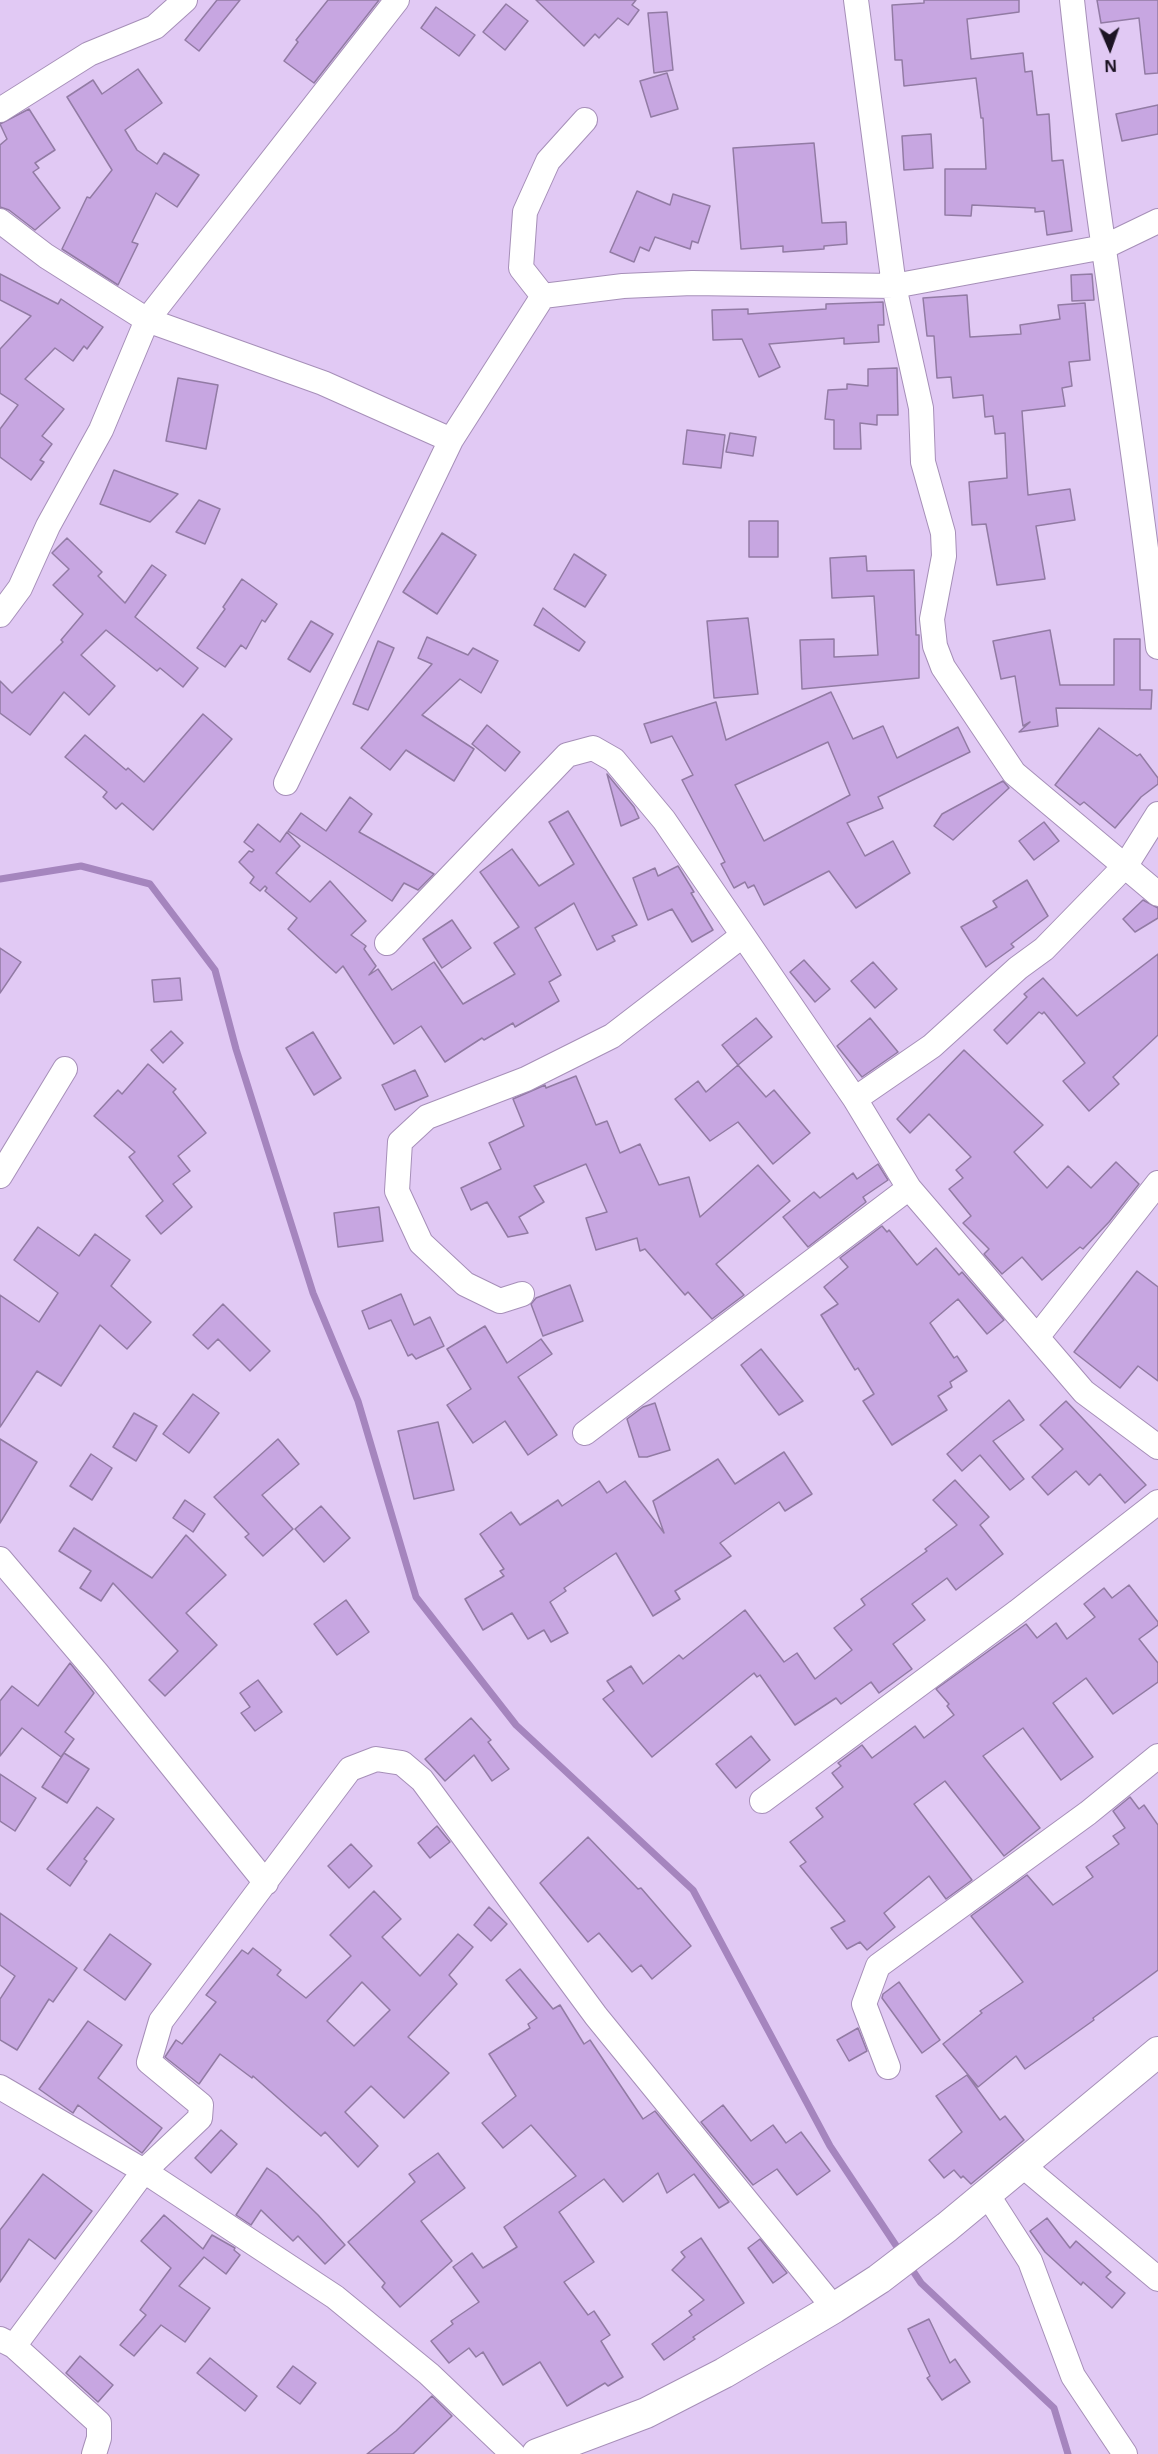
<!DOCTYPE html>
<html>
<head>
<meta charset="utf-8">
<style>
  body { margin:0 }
  #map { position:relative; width:1158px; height:2454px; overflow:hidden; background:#e1c9f4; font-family:"Noto Sans",sans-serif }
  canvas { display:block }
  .north { position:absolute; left:1080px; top:18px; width:60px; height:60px; -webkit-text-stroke:4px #e1c9f4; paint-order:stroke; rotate:178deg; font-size:16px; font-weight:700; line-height:24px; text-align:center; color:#1d1424 }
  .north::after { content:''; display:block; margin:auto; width:21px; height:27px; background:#1d1424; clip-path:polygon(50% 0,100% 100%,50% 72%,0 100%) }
</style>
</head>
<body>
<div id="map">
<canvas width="1158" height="2454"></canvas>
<div class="north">N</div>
</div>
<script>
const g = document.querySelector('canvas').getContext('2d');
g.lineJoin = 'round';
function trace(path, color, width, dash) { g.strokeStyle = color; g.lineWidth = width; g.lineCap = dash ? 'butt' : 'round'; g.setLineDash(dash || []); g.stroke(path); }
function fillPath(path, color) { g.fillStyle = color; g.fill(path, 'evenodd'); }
trace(new Path2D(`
  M0 879 81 866 150 884 215 970 236 1049 313 1293 358 1401 416 1597 516 1725 693 1890 830 2146 901 2253
  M909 2265 921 2283 1054 2408 1068 2454`), '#a585be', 7);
const building = new Path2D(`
  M217 0H240L199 51 185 40Z
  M328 0H379L314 83 284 61 298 42 296 40Z
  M536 0H636L632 5 639 10 628 25 618 18 599 38 595 34 584 46Z
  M924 0H1019V12L967 19 971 59 1023 53 1025 72 1032 71 1037 115 1049 114 1052 161 1063 160 1072 231 1047 235 1044 211 1035 212V208L972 205 971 216 945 215V169H986L983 118H981L976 78 904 86 902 60H895L892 5 924 3Z
  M1097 0H1158V73L1145 74 1139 18 1101 23Z
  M506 4 528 21 505 50 483 32Z
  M436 7 475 35 459 56 421 28Z
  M667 12 673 70 654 73 648 13Z
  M138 69 162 103 125 130 137 150 157 164 164 153 199 175 177 207 156 193 132 242 138 244 118 285 62 249 87 197 90 198 112 170 67 97 93 80 102 94Z
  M667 73 678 109 651 117 640 81Z
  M1158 105V134L1122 141 1116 114Z
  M29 109 55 150 35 163 39 168 33 172 60 208 35 230 9 210 0 207V145L7 139 0 124Z
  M931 134 933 168 904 170 902 136Z
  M814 143 822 223 846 222 847 244 824 246V249L783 252V246L741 249 733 148Z
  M637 191 670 205 673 194 710 206 698 243 692 241 690 249 655 237 649 251 640 247 634 262 610 252Z
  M0 274 58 304 61 299 103 327 87 349 84 346 73 361 55 348 25 379 64 409 42 436 52 444 40 460 44 462 31 480 0 457V429L18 405 0 393V349L31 316 0 300Z
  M1092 274 1094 300 1072 301 1071 275Z
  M967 295 970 337 1021 334 1020 325 1060 319 1058 305 1085 303 1090 360 1069 362 1072 386 1062 388 1065 406 1022 411 1028 495 1070 489 1075 520 1036 526 1045 579 997 585 986 524 972 525 969 482 1007 478 1005 433 995 434 993 416 985 417 983 395 953 398 951 377 937 378 934 336H927L923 298Z
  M883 302 884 325H878L879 342 844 344V338L769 344 780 367 759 377 742 339 713 340 712 310 748 309V314L826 309V304Z
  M897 368 898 415H877V425L860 423 861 449H834V420L825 419 828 390 847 389V384L868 386V369Z
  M178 378 218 385 206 449 166 441Z
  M687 430 725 435 721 468 683 464Z
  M730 433 756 437 753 456 726 452Z
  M114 470 178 494 150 522 100 504Z
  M199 500 220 509 205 544 176 532Z
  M749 521H778V557H749Z
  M442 533 476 555 437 614 403 592Z
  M67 538 102 572 98 576 125 603 152 565 166 575 135 617 198 668 183 687 160 668 157 671 106 630 81 655 115 686 89 715 64 692 30 735 0 713V681L12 693 63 642 61 640 83 614 53 585 69 569 52 553Z
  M574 554 606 575 585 607 554 589Z
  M866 556 867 571 914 570 916 635H919V678L802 689 800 640 834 639V657L878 655 874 596 832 598 830 558Z
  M242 579 277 604 265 622 262 620 246 649 241 645 225 667 197 648 225 609 223 607Z
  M543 608 585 642 579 651 534 625Z
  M748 618 758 694 714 698 707 621Z
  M311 621 333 634 310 672 288 659Z
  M1050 630 1060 685H1114V639H1140V690H1152L1151 709 1056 708 1058 726 1019 732 1030 722 1023 726 1015 676 1001 679 993 641Z
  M427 637 468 655 473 648 498 661 481 693 460 679 422 715 474 749 454 781 406 750 390 770 361 748 432 664 418 658Z
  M378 641 394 648 368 710 353 704Z
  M831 692 853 739 883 726 897 758 958 727 970 752 878 797 883 808 847 823 865 856 893 841 910 873 856 908 829 871 764 905 754 885 748 888 745 882 734 888 721 864 725 862 682 780 693 775 672 736 651 743 644 724 716 702 726 740ZM828 742 850 795 764 841 735 785Z
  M203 714 232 739 153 830 122 803 116 809 103 797 107 792 65 757 85 735 126 770 128 768 144 782Z
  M487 725 520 752 505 771 472 744Z
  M1099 728 1137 756 1140 754 1158 778V784L1141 797 1115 828 1084 802 1080 805 1055 785Z
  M607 774 634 807 639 818 621 826Z
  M1003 781 1009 788 953 840 934 826 942 814Z
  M350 797 372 814 359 832 434 874 418 890 404 883 392 901 288 831 301 813 326 831Z
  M568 811 637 925 612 936 615 941 597 950 574 903 535 928 561 975 549 982 559 1001 515 1027 513 1023 484 1040 482 1038 445 1062 421 1026 394 1044 343 966 336 973 288 929 297 918 265 891 267 888 265 886 260 891 250 883 254 877 239 862 249 851 252 852 254 850 244 842 258 824 280 842 287 832 300 846 276 873 310 902 330 881 366 921 351 935 366 946 364 949 376 966 369 975 378 969 392 990 434 962 463 1004 515 974 494 943 519 927 480 872 512 849 539 886 574 864 549 822Z
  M1044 822 1059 841 1034 860 1019 841Z
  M678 866 694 892 691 893 713 930 692 942 672 909 648 920 633 878 655 868 658 876Z
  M1027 880 1048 916 1011 944 1014 947 986 967 961 927 997 907 993 901Z
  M1143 900 1158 908V918L1135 932 1123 919Z
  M452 920 471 948 442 968 423 939Z
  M0 948 21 962 0 993Z
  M1158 954V1035L1113 1077 1119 1084 1089 1111 1063 1081 1085 1063 1044 1012 1042 1014 1039 1012 1007 1044 994 1030 1027 997 1024 994 1043 978 1077 1016Z
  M804 960 830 989 815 1002 790 972Z
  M873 962 897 989 875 1008 851 981Z
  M180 978 182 1000 154 1002 152 980Z
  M756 1018 772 1037 738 1065 722 1045Z
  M870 1018 898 1052 862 1077 837 1046Z
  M171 1031 183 1043 163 1063 151 1050Z
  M313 1032 341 1078 314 1095 286 1048Z
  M964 1050 1043 1125 1014 1152 1047 1188 1068 1166 1091 1188 1116 1162 1139 1184 1109 1222 1083 1249 1080 1247 1042 1280 1022 1257 1002 1274 984 1254 989 1249 963 1223 971 1216 949 1189 963 1178 956 1170 971 1157 929 1114 910 1133 897 1119Z
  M148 1064 176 1089 173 1092 206 1133 178 1156 190 1171 173 1184 192 1207 161 1234 146 1216 163 1201 129 1157 135 1152 94 1116 118 1090 122 1094Z
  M738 1065 766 1097 774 1090 810 1133 773 1164 738 1122 710 1141 675 1099 698 1081 706 1092Z
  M415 1070 428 1096 395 1110 382 1085Z
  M576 1076 596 1125 607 1121 620 1153 640 1144 659 1185 689 1177 700 1217 758 1165 790 1201 716 1264 744 1295 712 1319 688 1292 685 1295 645 1249 640 1251 637 1238 596 1250 586 1218 607 1212 586 1164 534 1186 544 1202 519 1217 528 1233 508 1237 487 1202 471 1210 461 1188 501 1169 489 1143 524 1126 513 1099 545 1085 546 1088Z
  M878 1164 888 1180 863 1197 866 1202 808 1247 783 1217 814 1192 820 1198 853 1173 857 1179Z
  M379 1207 383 1241 338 1247 334 1213Z
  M882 1226 887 1232 889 1230 917 1265 936 1248 959 1275 962 1272 1004 1320 987 1334 958 1299 930 1323 954 1358 957 1356 967 1371 950 1382 952 1387 938 1396 947 1410 892 1445 863 1401 874 1394 858 1368 855 1370 821 1315 838 1304 824 1287 848 1267 840 1258Z
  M38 1227 79 1256 95 1234 130 1260 111 1286 151 1322 127 1349 100 1325 61 1386 37 1371 0 1427V1295L39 1322 58 1293 14 1260Z
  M1137 1271 1158 1287V1381L1138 1366 1120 1388 1074 1352Z
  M570 1285 583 1321 543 1336 531 1304 536 1298Z
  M401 1294 414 1325 430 1317 444 1346 416 1359 412 1354 408 1356 391 1320 369 1329 362 1311Z
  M223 1304 270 1351 250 1371 218 1339 208 1349 193 1335Z
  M485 1326 507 1363 541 1339 552 1354 518 1377 557 1435 528 1455 505 1421 473 1443 447 1405 471 1389 447 1349Z
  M761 1349 803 1401 779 1415 741 1365Z
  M193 1394 219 1413 189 1453 163 1434Z
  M1009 1400 1024 1420 993 1441 1024 1479 1010 1490 980 1455 962 1471 947 1454Z
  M1066 1401 1146 1485 1125 1503 1100 1474 1089 1485 1076 1471 1048 1495 1032 1477 1063 1449 1040 1425Z
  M655 1403 670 1450 647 1457H639L627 1419 643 1407Z
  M134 1413 157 1426 136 1461 113 1447Z
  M438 1422 454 1490 414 1499 398 1431Z
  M0 1439 37 1462 0 1523Z
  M278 1439 299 1464 262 1495 293 1529 263 1556 245 1537 249 1534 214 1497Z
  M784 1452 812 1494 785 1511 779 1502 720 1543 731 1556 675 1591 680 1599 653 1616 616 1553 564 1588 566 1591 550 1602 568 1633 551 1642 544 1630 528 1639 512 1613 483 1630 465 1599 504 1576 500 1571 504 1569 480 1534 511 1512 520 1525 558 1500 562 1506 599 1481 607 1493 625 1481 664 1533 653 1501 718 1459 735 1484Z
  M91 1454 112 1468 92 1500 70 1486Z
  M955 1480 989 1517 980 1525 1003 1554 956 1590 947 1578 912 1604 925 1620 893 1644 912 1669 879 1693 871 1682 841 1704 836 1698 795 1725 760 1675 757 1677 754 1673 652 1757 603 1699 614 1691 607 1681 631 1666 643 1684 679 1655 683 1659 745 1610 784 1662 797 1653 815 1679 852 1650 834 1628 865 1605 861 1599 927 1551 925 1549 957 1525 933 1500Z
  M185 1500 205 1514 193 1532 173 1518Z
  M321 1506 350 1538 324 1562 295 1529Z
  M74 1528 152 1578 186 1535 226 1575 186 1613 217 1645 165 1696 149 1680 178 1651 113 1583 101 1601 80 1588 91 1571 59 1551Z
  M1129 1585 1158 1622V1625L1139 1639 1158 1663V1682L1113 1714 1086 1678 1053 1703 1093 1757 1061 1780 1023 1728 983 1756 1040 1828 1004 1856 945 1781 914 1804 972 1880 946 1899 929 1876 884 1913 895 1927 867 1950 860 1942 847 1949 831 1928 845 1921 800 1866 806 1862 790 1842 823 1817 816 1808 843 1787 832 1773 841 1766 838 1763 862 1745 872 1758 915 1726 924 1738 954 1715 947 1706 949 1704 936 1689 1026 1624 1037 1638 1056 1623 1067 1639 1095 1617 1084 1604 1104 1588 1112 1598Z
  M346 1600 369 1632 337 1655 314 1624Z
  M70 1663 94 1693 65 1732 74 1739 61 1757 22 1728 0 1756V1701L12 1686 38 1706Z
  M258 1680 282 1712 255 1731 241 1713 250 1707 240 1693Z
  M471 1718 491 1740 488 1742 509 1769 492 1781 474 1755 445 1781 425 1759Z
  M751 1736 770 1760 736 1788 716 1764Z
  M64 1753 89 1769 67 1803 42 1787Z
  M0 1774 36 1798 15 1831 0 1821Z
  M1130 1797 1139 1809 1144 1805 1158 1825V1970L1093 2018 1094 2020 1025 2069 1016 2056 978 2087 943 2044 982 2013 980 2011 1023 1982 971 1916 1027 1875 1053 1905 1093 1877 1086 1867 1119 1844 1113 1836 1125 1828 1113 1811Z
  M97 1807 114 1819 84 1859 87 1861 70 1886 47 1869Z
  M437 1826 450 1842 430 1858 418 1843Z
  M588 1837 638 1889 641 1888 691 1946 652 1979 641 1965 632 1972 599 1933 588 1942 540 1883Z
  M351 1844 372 1866 349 1888 328 1866Z
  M374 1891 401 1919 382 1937 420 1976 458 1934 473 1947 449 1975 457 1984 408 2037 449 2073 404 2118 371 2086 345 2112 378 2146 358 2167 325 2132 321 2136 253 2076 252 2078 220 2054 199 2084 165 2057 176 2040 182 2044 216 2002 206 1995 242 1950 248 1954 253 1948 281 1970 277 1975 306 1998 351 1956 330 1935ZM362 1982 390 2010 354 2046 327 2021Z
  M489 1907 507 1924 491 1941 474 1925Z
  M0 1913 77 1968 53 2002 49 1999 17 2050 0 2040V1999L15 1976 0 1965Z
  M110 1934 151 1964 125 2000 84 1970Z
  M520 1969 553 2009 560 2005 584 2044 590 2040 643 2119 655 2111 729 2202 719 2208 694 2174 667 2193 658 2173 623 2202 604 2179 559 2212 594 2262 564 2282 588 2315 594 2311 610 2335 601 2341 623 2377 608 2386 605 2383 567 2406 540 2362 503 2385 483 2352 476 2357 469 2348 449 2363 431 2341 453 2324 451 2321 479 2302 453 2267 472 2253 483 2268 517 2247 504 2227 576 2176 531 2125 503 2148 482 2123 516 2096 489 2054 530 2028 528 2024 537 2018 506 1980Z
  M899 1982 940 2040 922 2053 882 1998 883 1994Z
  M88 2021 122 2045 98 2078 162 2128 142 2153 78 2105 73 2113 39 2089Z
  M858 2028 867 2051 849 2061 837 2040Z
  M967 2075 1000 2120 1005 2116 1024 2140 971 2184 963 2176 961 2178 954 2170 944 2178 929 2160 962 2132 936 2096Z
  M723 2105 751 2141 773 2125 786 2143 801 2132 830 2171 797 2195 777 2169 753 2185 701 2122Z
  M221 2130 237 2144 211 2173 195 2158Z
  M438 2153 465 2188 421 2221 452 2261 400 2307 382 2287 385 2283 348 2242 415 2182 409 2174Z
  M267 2168 277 2175 318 2215 345 2245 325 2264 298 2236 293 2241 261 2210 251 2225 236 2215Z
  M43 2174 92 2211 55 2259 29 2239 0 2282V2230Z
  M164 2215 203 2249 212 2235 235 2248 234 2250 240 2255 226 2274 204 2257 179 2286 210 2308 185 2342 161 2325 134 2356 120 2345 146 2315 140 2310 171 2268 141 2241Z
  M1047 2218 1070 2248 1076 2241 1111 2272 1106 2277 1125 2293 1112 2308 1083 2282 1081 2285 1045 2252 1030 2231Z
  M701 2238 744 2303 693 2337 695 2339 664 2360 652 2344 692 2315 689 2311 704 2300 672 2270 685 2257 681 2252Z
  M760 2239 787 2273 773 2283 748 2248Z
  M929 2319 950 2363 955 2359 970 2382 942 2400 927 2378 930 2376 908 2329Z
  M80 2356 113 2385 98 2402 66 2373Z
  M210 2358 257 2396 245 2411 197 2373Z
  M293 2366 316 2383 300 2404 277 2387Z
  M432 2396 452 2416 413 2454H367L396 2431Z`);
fillPath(building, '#c7a6e1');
trace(building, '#927ba4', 1.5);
const minor = new Path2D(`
  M856 0 894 286 921 408 923 462 943 533 944 556 932 619 935 646 943 667 1014 773 1158 894
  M1072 0C1095 216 1134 431 1158 647
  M0 110 89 54 155 27 185 0
  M0 221 46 256 147 320 323 383 451 440
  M543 296 623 286 692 283 894 286 1104 247 1158 221
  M543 296 521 268 525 212 548 161 585 120
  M0 615 20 588 48 526 101 430 147 320 397 0
  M286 783 451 440 543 296
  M387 943 567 755 593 748 614 760 664 820 855 1099 909 1188 1084 1392 1158 1447
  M855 1099 932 1046 1018 968 1044 949 1126 865 1158 814
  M0 1176 65 1069
  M522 1294 500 1301 465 1284 421 1243 397 1191 400 1142 427 1117 526 1079 612 1036 742 936
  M1038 1336 1158 1183
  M585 1433 909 1188
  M0 1559 97 1673 266 1883
  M762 1801 1017 1612 1158 1502
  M888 2067 864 2004 878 1966 1088 1813 1158 1756
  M0 2087 144 2171 335 2297 429 2374 513 2454
  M1022 2165 1158 2279
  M987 2194 1030 2261 1073 2376 1125 2454
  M0 2339 14 2346 99 2423V2438L94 2454
  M14 2346 144 2171 200 2118 201 2105 149 2062 161 2021 350 1769 376 1759 402 1763 422 1780 596 2016 834 2308`);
const tertiary = new Path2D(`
  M537 2454 646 2413 724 2373 834 2308 879 2279 947 2227 1158 2052`);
trace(minor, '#a68fb8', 26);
trace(tertiary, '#a68fb8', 32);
trace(minor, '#fff', 24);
trace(tertiary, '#fff', 30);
</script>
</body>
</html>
